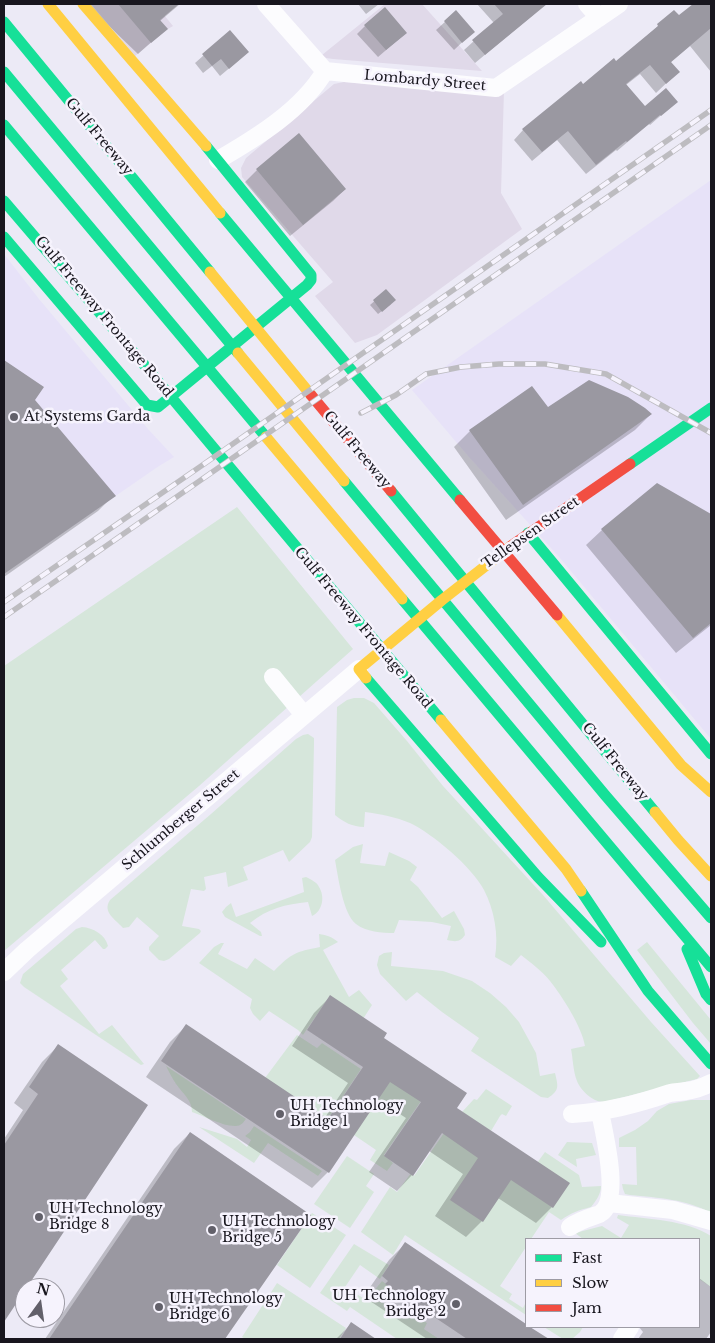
<!DOCTYPE html>
<html>
<head>
<meta charset="utf-8">
<style>
  body { margin:0 }
  #map { position:relative; width:715px; height:1343px; overflow:hidden; background:#eceaf6; font-family:"Libre Baskerville",serif }
  canvas { display:block }
  .frame { position:absolute; inset:0; border:5px solid #18161e; pointer-events:none }
  .legend { position:absolute; left:525px; top:1238px; width:175px; height:90px; box-sizing:border-box; background:#f6f3fd; border:1px solid #9d9ba4; margin:0; padding:6px 9px; list-style:none; font-size:15px; color:#18161e }
  .legend li { display:flex; align-items:center; gap:10px; height:25px }
  .legend b { width:25px; border:1px solid #9d9ba4 }
  .north { position:absolute; left:15px; top:1278px; width:50px; height:50px; box-sizing:border-box; background:#f6f3fd; border:1px solid #9d9ba4; border-radius:50%; rotate:14deg; font-size:14px; font-weight:700; line-height:20px; text-align:center; color:#18161e }
  .north::after { content:''; display:block; margin:auto; width:18px; height:22px; background:#62606a; clip-path:polygon(50% 0,100% 100%,50% 72%,0 100%) }
</style>
</head>
<body>
<div id="map">
<canvas width="715" height="1343"></canvas>
<div class="frame"></div>
<ul class="legend">
<li><b style="height:6px;background:#16e098"></b>Fast</li>
<li><b style="height:6px;background:#ffcf43"></b>Slow</li>
<li><b style="height:6px;background:#f24e42"></b>Jam</li>
</ul>
<div class="north">N</div>
</div>
<script>
const g = document.querySelector('canvas').getContext('2d');
g.lineJoin = 'round';
function fillPath(path, color) { g.fillStyle = color; g.fill(path, 'evenodd'); }
function trace(path, color, width, dash) { g.strokeStyle = color; g.lineWidth = width; g.lineCap = dash ? 'butt' : 'round'; g.setLineDash(dash || []); g.stroke(path); }
function label(font, color, halo, rows, align = 'center') {
  g.font = font + ' "Libre Baskerville",serif'; g.lineWidth = 5; g.setLineDash([]); g.textBaseline = 'middle'; g.strokeStyle = halo; g.fillStyle = color; for (const [text, x, y, turn = 0] of rows) {
    g.save(); g.translate(x, y); g.rotate((+turn || 0) * Math.PI / 180); g.textAlign = isNaN(turn) ? turn : align; if (halo) g.strokeText(text, 0, 0); g.fillText(text, 0, 0); g.restore();
  }
}
fillPath(new Path2D(`
  M91 4H155L173 26 168 29 135 56Z
  M385 4H422L482 71 333 59 326 58 322 55Z
  M344 82 455 90H504L501 193 522 229 377 335 355 343 315 296 333 282 242 177 241 168 246 158 334 84Z`), '#e0d9e9');
fillPath(new Path2D(`
  M711 180V739L560 558 468 456 412 390Z
  M4 254 39 299 148 429 174 457 159 466 4 573Z`), '#e7e2f8');
fillPath(new Path2D(`
  M237 507 353 649 199 786 4 951V666Z
  M354 698H364L374 703 407 741 443 786 543 895 651 1022 700 1076 697 1079 604 1102C593 1102 581 1091 577 1081 573 1071 573 1059 571 1049L585 1046C582 1027 562 996 550 981 542 971 531 963 521 955L511 966 495 957C499 935 494 909 484 890 472 867 433 834 410 823 396 817 380 814 365 812L364 827C353 827 343 822 335 815L337 707 347 700Z
  M308 734 314 738V744L312 837 310 842 289 862 283 850 243 867 248 880 228 887 226 872 204 877 206 889 204 891 191 889 182 926 199 929 201 931 200 933 169 959 164 961 159 960 149 950V947L159 936 137 917 129 927 123 928C115 919 102 912 110 900L211 814 296 739 303 735Z
  M363 844 360 863 385 866 389 852 409 861 417 867 410 880 418 887 442 918 454 911 464 929 465 935C460 942 456 942 447 940L451 926 432 922 399 920 394 933C382 933 366 932 356 924 343 914 338 876 335 860L353 847Z
  M306 877C310 879 317 882 319 887 325 896 323 911 312 916L308 902C286 904 267 909 250 923L261 932 262 936H260L225 917 222 912 226 907 231 903 236 917 304 892 302 878Z
  M82 927C93 928 105 934 108 946L105 949H103L95 940 61 970 68 979 60 986 99 1034 112 1025 144 1064 141 1065 24 987 20 983 23 974 76 929Z
  M319 934C327 935 332 937 338 942L323 950 349 997 359 990 372 1005 363 1019 329 997 303 1035 298 1030 269 1011 260 1021 253 1014 250 1008 252 999 199 963 214 947 221 943H224L218 954 247 969 255 958 274 971C292 953 295 952 320 947Z
  M647 942 711 1020V1044L693 1023 637 950Z
  M392 952 391 966 443 971 472 981 490 993 506 1007 519 1022 536 1053 540 1076 555 1073C558 1086 560 1090 548 1098L541 1097 471 1051 479 1038 442 1012 417 992 406 1001 380 974 377 965 379 956 384 953Z
  M297 1035 317 1048 322 1043 361 1069 328 1119 265 1078Z
  M166 1066 246 1119C243 1123 241 1126 236 1126 224 1127 204 1116 192 1112 192 1100 183 1094 176 1084 172 1078 169 1072 166 1066Z
  M389 1078 421 1101 384 1155 393 1163 387 1171 370 1160 376 1150 354 1135Z
  M486 1089 512 1106 506 1116 502 1114 500 1116 491 1131 462 1112 474 1099 477 1100Z
  M691 1100H711V1213C686 1199 659 1198 630 1195L625 1194 623 1189 622 1184 637 1185 636 1147H619V1138L635 1130 648 1121 657 1111 669 1104Z
  M254 1126 322 1171 318 1176 268 1143 254 1163 199 1127 237 1139 247 1147 251 1140 245 1136 250 1132Z
  M444 1133 512 1178 537 1163 545 1152 579 1175 582 1187 601 1186C601 1194 596 1201 591 1207 579 1210 571 1213 561 1220L549 1212 531 1239H526V1247L500 1286 512 1294 509 1299 523 1308 525 1304 526 1305V1315L405 1235 393 1255 361 1232 390 1187 397 1192 411 1173 414 1176Z
  M567 1142 592 1143 596 1155 576 1159 577 1167 558 1155Z
  M347 1156 374 1174 366 1186 374 1192 350 1228 314 1204Z
  M312 1213 346 1235 310 1288 277 1265Z
  M618 1215C647 1219 687 1220 711 1236V1287L699 1279V1239H583L575 1233 602 1226 621 1238 629 1225 617 1218Z
  M354 1244 389 1265 380 1279 360 1265 345 1287 368 1301 370 1299 409 1311 427 1323 424 1329 439 1339H397L350 1307 347 1311 320 1293Z
  M382 1281 409 1301 407 1302 373 1292Z
  M277 1283 346 1328 339 1339H245L242 1337Z
  M544 1327H583L580 1332 572 1339H563Z`), '#d6e6db');
fillPath(new Path2D(`
  M86 4H180L160 21 166 29 138 54Z
  M358 4H379L366 14Z
  M477 4H540L542 6 533 15 475 63 464 50 494 23Z
  M695 4H711V72L690 46 670 63 678 72 656 93 640 74 626 85 645 107 676 102 650 125 649 124 617 151 616 150 586 174 557 140 532 161 514 140 523 130 616 63 674 12 679 17Z
  M456 12 473 32 454 50 436 30Z
  M365 26 406 33 378 57 357 34Z
  M230 32 239 60 220 76 212 66 203 73 195 63Z
  M257 170 345 189 333 201 290 236 245 182Z
  M386 291 391 304 378 314 370 305Z
  M4 362 42 387 34 400 114 495 98 511 4 577Z
  M651 414 635 430 506 520 454 447 470 431Z
  M657 484 711 516V625L676 653 586 545 602 530Z
  M330 997 382 1038 456 1108 552 1207 536 1223 498 1198 482 1221 466 1237 435 1216 463 1174 429 1151 412 1175 397 1191 369 1172 406 1118 377 1099 328 1172 312 1188 146 1077 170 1042 186 1026 324 1119 348 1083 292 1046 314 1013Z
  M58 1046 146 1106 4 1319V1139L23 1110 14 1103 42 1062Z
  M190 1133 309 1215 223 1339H45L174 1149Z
  M405 1244 526 1326V1327H528L547 1339H427L370 1301 373 1297 366 1293 389 1260Z
  M699 1278 711 1287V1332L706 1339H638L643 1332 639 1327H699Z
  M351 1324 374 1339H336Z`), '#0003');
fillPath(new Path2D(`
  M118 4H179L160 20 168 29 151 43Z
  M494 4H547L485 55 472 40 503 14Z
  M693 4H711V28L671 62 680 72 666 84 650 65 626 84 645 106 666 88 678 102 661 116 660 115 627 142 626 141 596 165 568 131 542 152 522 129 581 81 583 84 614 58 616 61 658 26 657 24 674 10 679 15Z
  M385 7 407 33 386 50 364 25Z
  M456 10 475 32 462 43 444 21Z
  M230 30 249 52 229 69 221 59 212 66 202 54Z
  M299 133 346 189 303 225 256 169Z
  M386 289 396 300 382 312 373 300Z
  M4 360 44 387 35 400 116 496 4 574Z
  M589 380 628 397 645 408 652 414 523 505 469 430 532 386 548 407Z
  M657 483 711 514V623L693 638 601 529Z
  M330 995 387 1033 384 1038 467 1093 457 1108 570 1183 553 1208 511 1180 483 1222 450 1200 478 1158 442 1133 413 1176 384 1156 421 1102 390 1082 329 1173 161 1061 186 1024 328 1119 363 1067 307 1030Z
  M58 1044 148 1105 4 1322V1145L38 1094 29 1087Z
  M190 1132 311 1215 225 1339H49Z
  M405 1242 526 1324V1327H530L549 1339H467L385 1284 388 1281 382 1276Z
  M351 1322 376 1339H340Z`), '#9a98a1');
trace(new Path2D(`
  M266 4 325 71 496 88 619 4
  M587 4 599 18
  M218 160C256 138 302 110 325 71
  M273 677 304 715
  M4 972 27 950 359 669
  M572 1114C607 1112 637 1104 670 1093 675 1092 680 1092 686 1091 695 1090 703 1087 711 1083
  M609 1203 673 1210 711 1221
  M570 1227C577 1222 585 1219 594 1216 596 1215 599 1215 601 1213 621 1199 604 1133 600 1112
  M622 1339 630 1327`), '#fcfcfe', 18);
trace(new Path2D(`
  M4 22 210 272
  M4 72 238 353
  M4 125 266 437
  M4 201 146 367 441 720
  M220 213 460 500
  M4 237 147 405 158 407 307 285 311 280V275L206 146
  M630 464 711 408
  M344 481 605 795 711 918
  M391 491 655 812
  M528 533 711 754
  M402 599 711 967
  M366 678 538 877 601 942
  M581 891 648 991 711 1064
  M687 949 706 994 711 1000`), '#16e098', 11);
trace(new Path2D(`
  M48 4 220 213
  M83 4 206 146
  M210 272 311 395
  M238 353 344 481
  M266 437 402 599
  M557 615 681 765 711 792
  M366 678 359 669 442 600 511 546
  M441 720 566 869 581 891
  M655 812 678 840 711 876`), '#ffcf43', 11);
trace(new Path2D(`
  M311 395 391 491
  M460 500 557 615
  M511 546 630 464`), '#f24e42', 11);
const rail = new Path2D(`
  M361 413 396 395 426 374 461 367 499 364H545L606 374 711 433
  M4 602 204 464 711 110
  M4 617 711 125`);
trace(rail, '#bdbcc0', 5.5);
trace(rail, '#f6f3fd', 4, [11]);
for (const [x, y, r, color] of [
  [14,417,5,"#62606a"],
  [280,1114,5,"#62606a"],
  [39,1217,5,"#62606a"],
  [212,1230,5,"#62606a"],
  [456,1304,5,"#62606a"],
  [159,1307,5,"#62606a"]
]) { const dot = new Path2D(); dot.arc(x, y, r, 0, 2 * Math.PI); g.fillStyle = color; g.fill(dot); trace(dot, '#f6f3fd', 2); }
label('14px', '#18161e', '#f6f3fd', [
  ["Lombardy Street",425,81,5],
  ["Gulf Freeway",99,137,50],
  ["Gulf Freeway Frontage Road",104,317,50],
  ["Gulf Freeway",357,450,50],
  ["Tellepsen Street",531,533,-35],
  ["Gulf Freeway Frontage Road",363,628,50],
  ["Gulf Freeway",615,762,51],
  ["Schlumberger Street",181,820,-40]
]);
label('14px', '#18161e', '#f6f3fd', [
  ["At Systems Garda",24,417],
  ["UH Technology",290,1106],
  ["Bridge 1",290,1122],
  ["UH Technology",49,1209],
  ["Bridge 8",49,1225],
  ["UH Technology",222,1222],
  ["Bridge 5",222,1238],
  ["UH Technology",446,1296,"right"],
  ["Bridge 2",446,1312,"right"],
  ["UH Technology",169,1299],
  ["Bridge 6",169,1315]
], 'left');
</script>
</body>
</html>
